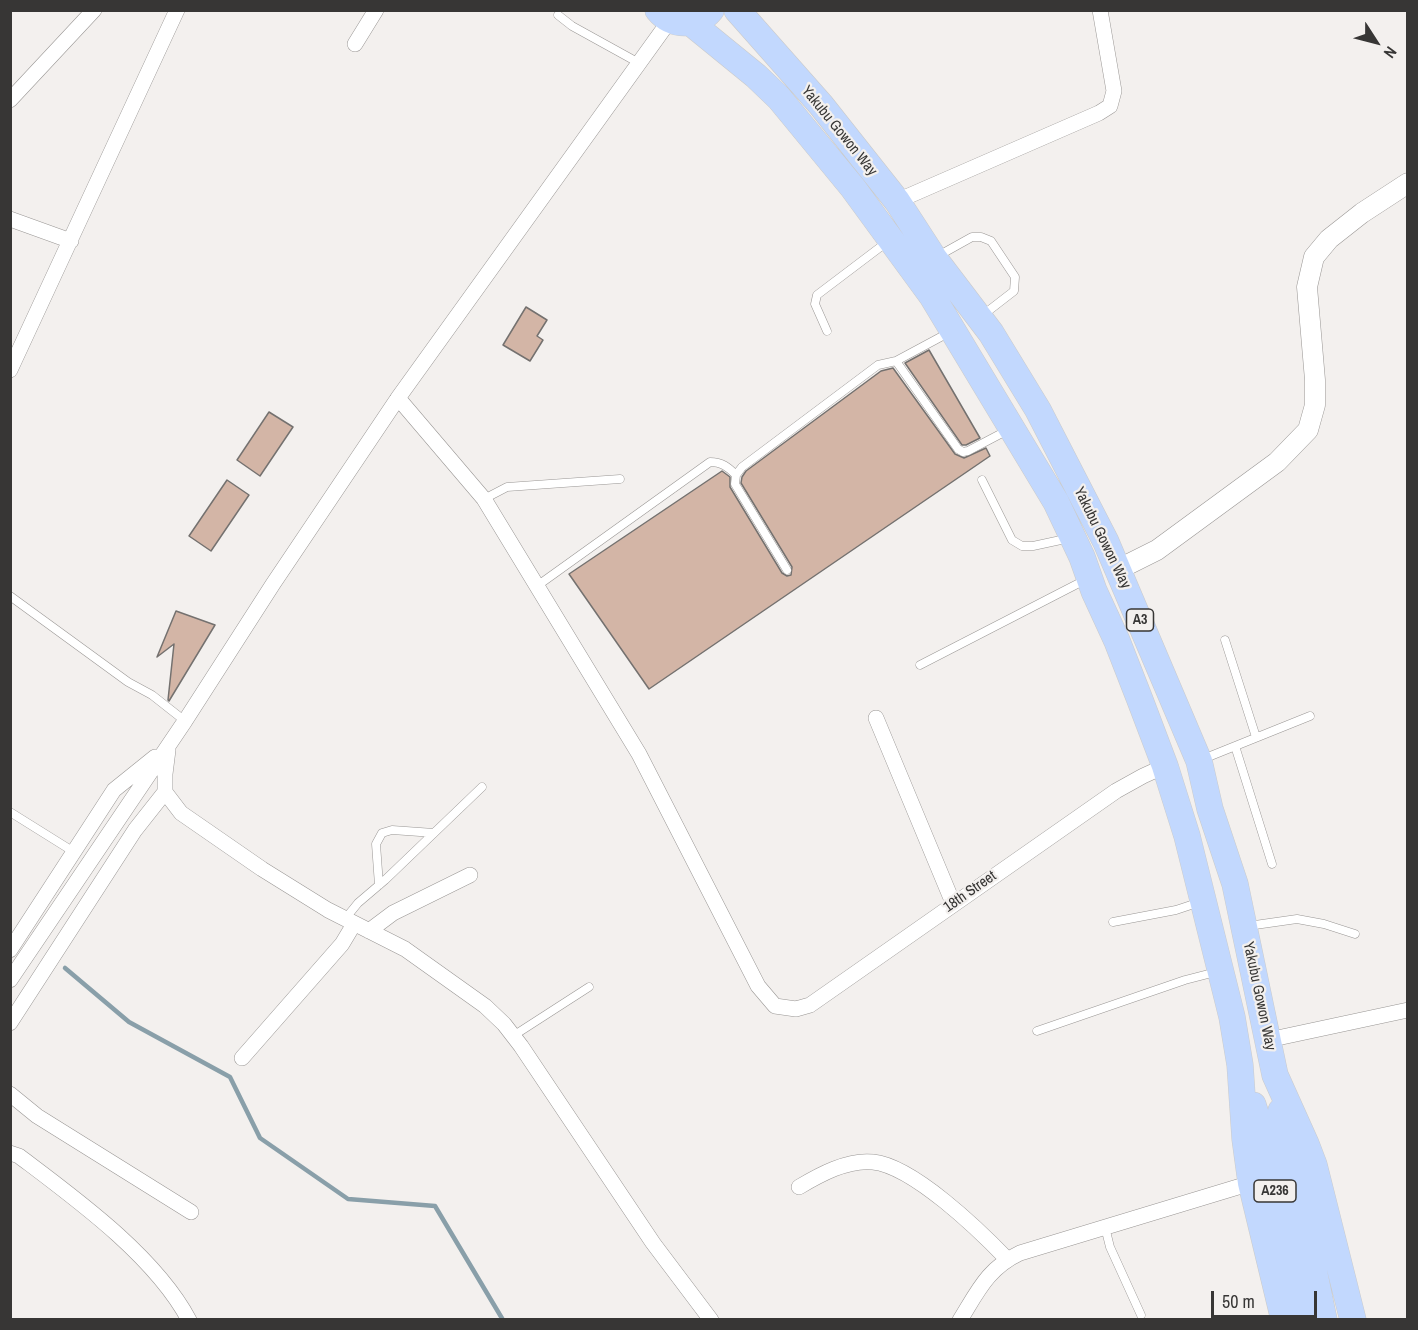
<!DOCTYPE html>
<html>
<head>
<meta charset="utf-8">
<style>
  body { margin:0 }
  #map { position:relative; width:1418px; height:1330px; overflow:hidden; background:#f3f0ee; font-family:"Archivo Narrow",sans-serif }
  canvas { display:block }
  .frame { position:absolute; inset:0; border:12px solid #373635; pointer-events:none }
  .north { position:absolute; left:1346px; top:12px; width:60px; height:60px; -webkit-text-stroke:4px #f3f0ee; paint-order:stroke; rotate:126deg; font-size:16px; font-weight:700; line-height:24px; text-align:center; color:#373635 }
  .north::after { content:''; display:block; margin:auto; width:21px; height:27px; background:#373635; clip-path:polygon(50% 0,100% 100%,50% 72%,0 100%) }
  .scale { position:absolute; left:1211px; top:1291px; width:106px; height:27px; box-sizing:border-box; border:3px solid #373635; border-top:0; padding-left:8px; font-size:18px; line-height:21px; white-space:nowrap; color:#373635; -webkit-text-stroke:4px #f3f0ee; paint-order:stroke }
</style>
</head>
<body>
<div id="map">
<canvas width="1418" height="1330"></canvas>
<div class="frame"></div>
<div class="north">N</div>
<div class="scale">50 m</div>
</div>
<script>
const g = document.querySelector('canvas').getContext('2d');
g.lineJoin = 'round';
function trace(path, color, width, dash) { g.strokeStyle = color; g.lineWidth = width; g.lineCap = dash ? 'butt' : 'round'; g.setLineDash(dash || []); g.stroke(path); }
function fillPath(path, color) { g.fillStyle = color; g.fill(path, 'evenodd'); }
function label(font, color, halo, rows, align = 'center') {
  g.font = font + ' "Archivo Narrow",sans-serif'; g.lineWidth = 4.5; g.setLineDash([]); g.textBaseline = 'middle'; g.strokeStyle = halo; g.fillStyle = color; for (const [text, x, y, turn = 0] of rows) {
    g.save(); g.translate(x, y); g.rotate((+turn || 0) * Math.PI / 180); g.textAlign = isNaN(turn) ? turn : align; if (halo) g.strokeText(text, 0, 0); g.fillText(text, 0, 0); g.restore();
  }
}
trace(new Path2D(`
  M65 968 129 1022 230 1077 260 1138 348 1199 435 1206 503 1320`), '#899fa9', 4.5);
const building = new Path2D(`
  M526 307 547 320 537 336 543 340 530 361 503 345Z
  M929 350 980 438 966 445H962L905 363Z
  M893 368 955 454 964 458 986 448 990 456 649 689 569 574 722 471 730 477V487L782 573 787 576 791 575 792 567 741 483 742 477 746 471 881 371Z
  M269 412 293 427 260 476 237 460Z
  M227 480 249 495 211 551 189 536Z
  M176 611 215 625 169 701 168 700 174 644 157 657Z`);
fillPath(building, '#d3b5a6');
trace(building, '#74716f', 1.5);
const service = new Path2D(`
  M558 15 572 26 639 63
  M938 256 972 237H981L991 241 1015 277 1014 291 983 315
  M827 331 815 304 817 295 887 242
  M896 361 958 449 963 452 968 451 1008 430
  M982 480 1012 540 1022 546H1033L1070 538
  M484 499 507 487 620 479
  M787 570 735 484 736 475 742 467 878 365 896 361 950 332
  M537 586 710 462C722 462 728 467 736 475
  M10 596 128 682 152 695 185 721
  M1225 640 1256 737
  M920 665 1085 580
  M1235 746 1272 864
  M1203 759 1310 716
  M10 812 74 852
  M379 885 376 844 382 833 392 830 434 833
  M345 919 358 903 385 880 482 787
  M1113 922 1176 910 1200 902
  M1248 926 1297 919 1324 924 1355 934
  M1037 1031 1185 980 1216 972
  M513 1036 589 987
  M1105 1227 1110 1247 1141 1315`);
const minor = new Path2D(`
  M355 44 376 10
  M10 100 94 10
  M897 201 1099 113 1110 106 1114 91 1100 10
  M10 219 71 241
  M10 370 177 10
  M398 398 484 499 639 754 758 986 775 1006 796 1009 810 1005 1116 791 1143 776 1165 766
  M876 718 953 903
  M168 750 165 774V792L181 813 262 869 328 910 405 949 485 1006 504 1024 521 1046 653 1243 711 1320
  M369 931 393 913 470 875
  M10 950 114 790 155 757
  M10 980 185 721 273 584 398 398 670 20
  M10 1023 135 830 165 792
  M1268 1040 1408 1010
  M242 1058 342 944 354 924
  M10 1094 37 1116 191 1212
  M10 1153 19 1156C76 1199 155 1256 189 1320
  M799 1187C819 1175 848 1159 873 1162 913 1166 979 1230 1007 1259
  M960 1320C978 1291 988 1268 1020 1253L1251 1183`);
const tertiary = new Path2D(`
  M1119 569 1157 550 1277 462 1308 430 1315 405V380L1307 287 1314 257 1329 239 1362 213 1408 183`);
const trunk = new Path2D(`
  M658 10C672 27 697 27 711 10
  M737 10 821 105 897 201 934 258 991 333 1038 410 1106 542 1199 761 1210 809 1235 884 1275 1075 1306 1144 1314 1165 1353 1320
  M691 23 756 76 779 98 853 188 932 296 1056 502 1082 557 1094 591 1117 641 1140 700 1165 766 1187 836 1232 1017 1240 1065 1245 1139 1251 1183 1284 1320
  M1253 1105 1267 1151 1301 1318
  M1281 1111 1324 1320`);
trace(service, '#999694', 9);
trace(minor, '#999694', 16);
trace(tertiary, '#999694', 21);
trace(trunk, '#cbcbca', 27);
trace(service, '#fff', 8);
trace(minor, '#fff', 15);
trace(tertiary, '#fff', 20);
trace(trunk, '#c2d8fe', 26);
for (const [x, y, w] of [
  [1140,620,27],
  [1275,1191,42]
]) { const box = new Path2D(); box.roundRect(x - w / 2, y - 11, w, 22, 4.5); g.fillStyle = '#f3f0ee'; g.fill(box); trace(box, '#373635', 1.5); }
label('bold 14px', '#373635', null, [
  ["A3",1140,620],
  ["A236",1275,1191]
]);
label('15px', '#373635', '#f3f0ee', [
  ["Yakubu Gowon Way",839,131,51],
  ["Yakubu Gowon Way",1102,538,64],
  ["18th Street",970,892,-35],
  ["Yakubu Gowon Way",1259,996,78]
]);
</script>
</body>
</html>
